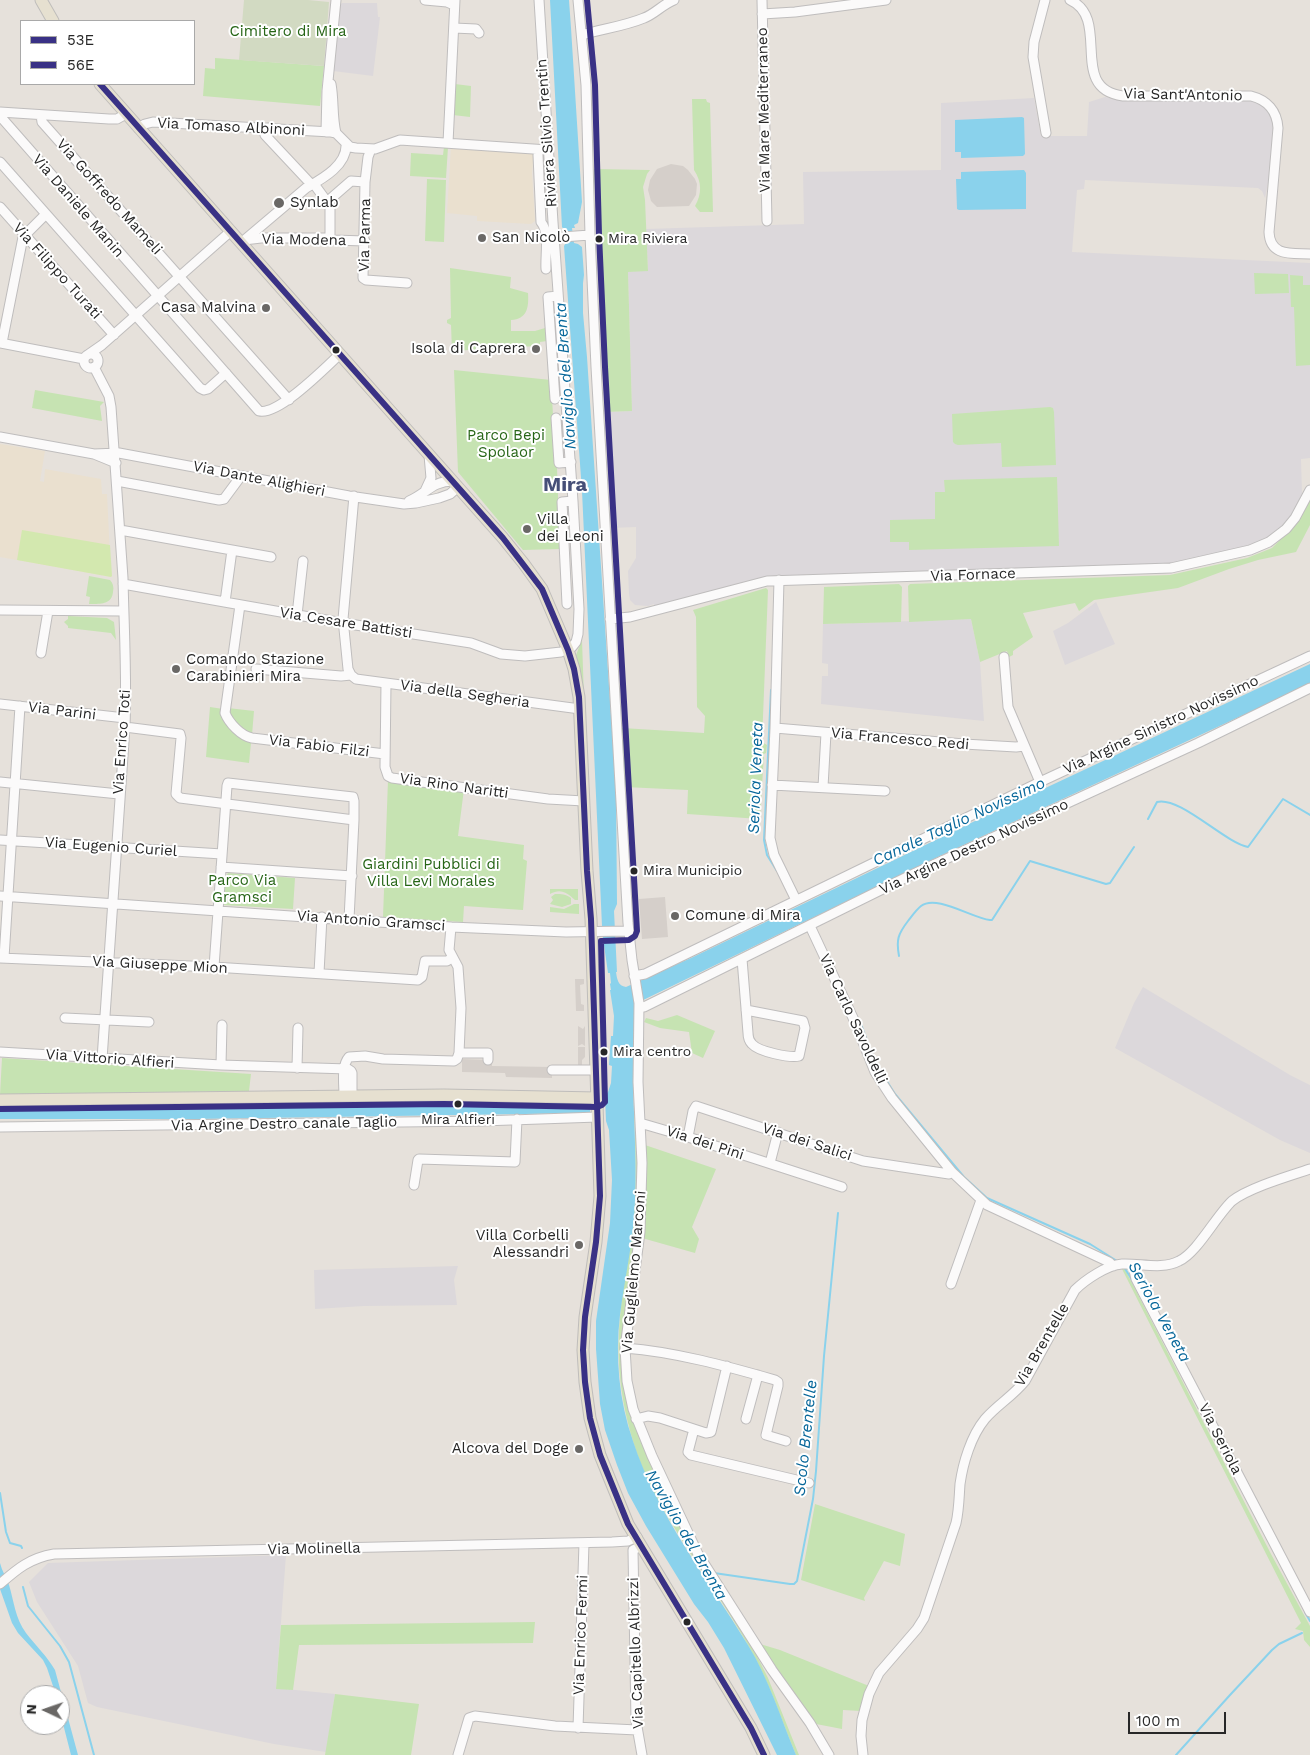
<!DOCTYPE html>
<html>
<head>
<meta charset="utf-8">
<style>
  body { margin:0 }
  #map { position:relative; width:1310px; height:1755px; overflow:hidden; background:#e6e1db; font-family:"Work Sans",sans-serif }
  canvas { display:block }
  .legend { position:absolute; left:20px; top:20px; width:175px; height:65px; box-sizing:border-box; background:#fff; border:1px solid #a9a9a9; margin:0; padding:6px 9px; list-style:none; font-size:15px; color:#272727 }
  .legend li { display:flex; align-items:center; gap:10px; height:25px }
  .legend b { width:25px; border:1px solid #a9a9a9 }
  .north { position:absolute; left:20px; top:1685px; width:50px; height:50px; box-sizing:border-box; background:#fff; border:1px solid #a9a9a9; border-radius:50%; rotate:273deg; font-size:14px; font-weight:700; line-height:20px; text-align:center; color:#272727 }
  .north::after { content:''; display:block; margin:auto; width:18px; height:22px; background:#6a6866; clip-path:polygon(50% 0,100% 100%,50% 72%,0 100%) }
  .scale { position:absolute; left:1128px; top:1712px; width:98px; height:22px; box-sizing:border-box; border:2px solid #272727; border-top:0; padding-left:6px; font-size:15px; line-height:18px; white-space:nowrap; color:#272727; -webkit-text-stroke:4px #fff; paint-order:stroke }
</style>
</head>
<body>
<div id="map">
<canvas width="1310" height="1755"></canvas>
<ul class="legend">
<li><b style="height:6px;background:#393185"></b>53E</li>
<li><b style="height:6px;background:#393185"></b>56E</li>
</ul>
<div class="north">N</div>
<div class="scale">100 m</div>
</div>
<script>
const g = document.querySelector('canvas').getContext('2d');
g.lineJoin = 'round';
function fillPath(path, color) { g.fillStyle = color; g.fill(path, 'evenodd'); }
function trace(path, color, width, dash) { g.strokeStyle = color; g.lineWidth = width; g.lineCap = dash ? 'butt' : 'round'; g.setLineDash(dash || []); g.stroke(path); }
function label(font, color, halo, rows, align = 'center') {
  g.font = font + ' "Work Sans",sans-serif'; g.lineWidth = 4; g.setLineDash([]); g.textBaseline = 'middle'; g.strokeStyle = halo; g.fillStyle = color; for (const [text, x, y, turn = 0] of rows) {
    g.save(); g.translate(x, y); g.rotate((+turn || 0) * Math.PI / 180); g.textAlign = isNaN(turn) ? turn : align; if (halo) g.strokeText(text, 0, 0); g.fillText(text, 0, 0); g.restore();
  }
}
fillPath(new Path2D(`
  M342 3H377L378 17H380L373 76 333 71 340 5Z
  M1105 97 1126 101 1250 100 1263 106 1271 115 1274 129 1271 168 1265 198 1262 191 1258 188 1085 180 1084 189 1077 190 1072 252 1310 263V458L1301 459 1302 494 1295 511 1276 534 1249 548H1240L1170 564 769 576 654 607V604L648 606 635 605 630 600 629 593 628 571 636 558V527L610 528 605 412 632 411 628 272 648 270 646 229 804 224 803 172 941 170V103L1034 98 1041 136H1087L1089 102Z
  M1096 602 1115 644 1065 665 1053 631 1068 623Z
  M971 619 980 662 984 721 821 704 822 676H828V664L822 663 823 624Z
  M1143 987 1290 1075 1310 1085V1153L1280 1140 1115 1048 1134 1003Z
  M458 1266 454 1280 457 1305 364 1306 315 1309 314 1270Z
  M286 1555 276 1688 335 1694 326 1752 274 1744 97 1707 88 1703 78 1666 37 1602 29 1582 48 1563Z`), '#dcd8db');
fillPath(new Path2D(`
  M451 147 534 151 532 173 535 221 531 224 477 221V216L447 213Z
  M0 444 45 451 40 481 44 482 45 469 101 479 102 494H107L111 577 0 557Z`), '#eae0cf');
fillPath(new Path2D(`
  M215 58 324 66 320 106 203 96 205 68 215 69Z
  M455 84 471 86 470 117 453 115Z
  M692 99H706L707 102 710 103 713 212H700L695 206C702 194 702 182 694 170Z
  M444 147H448L446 178 410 176 411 153 443 155Z
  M594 169 650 170 647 174 643 187 645 200 648 271 628 272 632 411 605 412Z
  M427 179 446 180 444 242 425 241Z
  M450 268 511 277 510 288 528 293C529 308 527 319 511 320V331H535L545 328 547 341 540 342V345L537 346 452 351 451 325 447 323V320L451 318Z
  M1254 273 1288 274 1289 293 1255 294Z
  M1290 275 1303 276V285H1310V365L1296 366 1294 307H1291Z
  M454 370 551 380 556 468H557L560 549 523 550 458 472Z
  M35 390 104 402 100 406 102 421 32 408Z
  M1050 407 1053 408 1054 412 1056 465 1002 467 1001 443 958 445 955 444 953 442 952 414Z
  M1057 477 1059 546 909 550V542H890V520L935 519V492H945L944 480Z
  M1310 499V525L1296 552 1258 560 1229 569 1178 588 1094 600 1079 611 1075 603 1023 613 1033 637 1013 651V655L1009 657 1007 651 980 662 971 619 909 622 908 586 910 584 1170 575 1247 558 1272 548 1290 530 1304 510Z
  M89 576 110 580C113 583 114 587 113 592 112 605 99 604 89 604L90 597 86 596Z
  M899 584 902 587 901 622 823 624 824 587Z
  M766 588 768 590 762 742 767 745 766 753 764 754 760 819 687 814 688 790 625 787 622 728 704 733 705 716 697 707 696 617 693 610Z
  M68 616 107 618 114 622 116 640 111 633 68 628V626L64 622 68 619Z
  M582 640 584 698 576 655Z
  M210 707 223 709C223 723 238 737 251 743L249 763 206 757Z
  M228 708 254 711 252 735 232 719Z
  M388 780 464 789 458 836 524 845 523 859 527 861 523 910 464 906 463 922 383 917Z
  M228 873 295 878 293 909 223 905 225 877Z
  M550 889H578V900H575C567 893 561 888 550 894Z
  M555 894C561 894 566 894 571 898V904L562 907 550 904 553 900 551 897Z
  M574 904H579V914L550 912V907L564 909Z
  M635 1015 639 1211 622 1337 630 1408 636 1428 695 1556 754 1650 768 1678 799 1755H796C781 1719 769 1681 749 1647 728 1610 704 1576 682 1540 667 1516 651 1491 641 1464 623 1417 615 1368 620 1317 623 1278 634 1240 635 1200 637 1138 631 1077 635 1015Z
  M677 1015 715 1031 703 1058 692 1053 689 1032 660 1028 644 1022 646 1018 658 1021Z
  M2 1058 251 1074 249 1091 0 1095Z
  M645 1145 716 1169 692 1227 699 1239 695 1253 642 1238 645 1206Z
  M1121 1267 1124 1268 1131 1281 1271 1554 1310 1626V1647L1304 1640 1303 1631 1295 1629 1301 1623Z
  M815 1504 905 1534 900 1566 884 1561 864 1598 865 1601 801 1580Z
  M535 1622 533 1643 299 1645 293 1690 276 1689 281 1625Z
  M760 1644 780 1650 869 1686 861 1711 843 1710 842 1729 811 1723Z
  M335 1694 419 1704 411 1755H325Z`), '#c6e3b2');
fillPath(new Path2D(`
  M244 0H308L329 2 324 66 239 60Z`), '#d2dac2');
fillPath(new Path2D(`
  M22 530 110 545 112 576 111 577 17 560Z`), '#d3e8af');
fillPath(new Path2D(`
  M671 164 683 166 688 170 695 179 697 184 696 195 689 206 657 207 651 201 648 190 650 180 657 169Z
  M665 897 668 937 642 939 639 899Z
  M575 979H584V984L580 985 581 1004 584 1005V1011H576Z
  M578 1026 583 1029 585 1026V1046L582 1044 578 1046Z
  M578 1047H585V1057L582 1060V1067H578Z
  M462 1059 492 1060V1066L552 1067V1078L506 1077 505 1073 462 1072Z`), '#d5cfca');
fillPath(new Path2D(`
  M550 0H569L571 28 582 202 578 223 574 225 575 228H572L574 243 578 244 582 247 584 275 583 283V313L587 357 616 791 617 904 614 911 617 972H616C617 979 618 986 626 987L691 958 975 821 1310 664V684L940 856 635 1004C635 1026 633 1047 633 1068 633 1112 637 1156 635 1200 634 1239 625 1276 620 1315 615 1357 619 1401 633 1441 657 1515 708 1579 748 1645 769 1679 781 1719 796 1755H777L724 1648 708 1622 694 1604 646 1526 628 1493 617 1465 605 1430 600 1404 596 1349V1321L610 1223 612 1180 609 1130 606 1121 605 1097 608 1092 611 1083 612 1066 609 1065 611 1036H613L614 1016 610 990H611L610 984 611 983 610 973H608L603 938 604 928 602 926 582 491 564 246C569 239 567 233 562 227Z
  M1022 117 1024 118 1025 154 1023 156 961 158V152H955V120Z
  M1024 170 1026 173V209L959 210 957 209 956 179H961V172Z
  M557 1103H586L590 1105V1113L196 1119H0V1107Z
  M0 1563C2 1571 6 1577 9 1585 14 1601 15 1618 26 1633 36 1646 47 1656 55 1670L78 1755H71L60 1712V1695H56L47 1668 43 1660 18 1633 12 1623 0 1589Z`), '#8ad2ec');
trace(new Path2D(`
  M771 690 764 840 767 855 777 871
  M1148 819 1157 802C1180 796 1224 842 1248 847L1283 799 1310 815
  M899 956C896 940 898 934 908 921 912 916 916 910 921 906 936 894 972 918 990 920H992L1030 861 1106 884 1110 883 1134 847
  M859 1019 876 1064 895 1094 964 1177 987 1198 1090 1244 1117 1261
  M1124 1267 1132 1280
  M0 1493 6 1532 10 1543 21 1546 22 1548
  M714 1573 790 1584H794L797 1581 813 1499 816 1471 824 1356 838 1213
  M23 1587 28 1606 60 1646 69 1662 94 1755
  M1305 1612 1310 1621
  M1176 1755 1230 1695 1272 1650 1279 1644 1302 1633`), '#8ad2ec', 2);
const minor = new Path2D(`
  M425 0 447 2 454 5
  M578 0 586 85 590 235 596 367 628 923 632 960 639 1003 638 1082 642 1163 640 1232 625 1348 627 1381 633 1409 652 1456 698 1554 772 1670 810 1723 829 1755
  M762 0 767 221
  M1045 0 1034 42 1033 57 1046 133
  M1070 0C1112 19 1067 89 1123 96H1251C1267 100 1277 111 1278 128L1269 232C1270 257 1292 253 1310 254
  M762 14 795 12 886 0
  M454 28 476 29 479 33
  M582 35C602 29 625 26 644 18 655 14 663 4 674 0
  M331 84C334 100 332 117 336 133
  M0 112 109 119H117L126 114
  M41 115 42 122 289 400
  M0 116 259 411C278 416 325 368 339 355
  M138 128 145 124 153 122 331 132 336 133 350 147 356 148 375 149 400 140 548 150
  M268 128 264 131 265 135 310 183 314 184 330 206V238
  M326 132 327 91 336 0
  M448 143 455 0
  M371 149 368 157 365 182 363 278 366 280 407 283
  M538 155 541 222C550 233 545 255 546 269
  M0 162 200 388 204 390 208 389 226 373
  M328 201 351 181 365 182
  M0 207 114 335
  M548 238 590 235
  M244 240 261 238H330L333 240 365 241
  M241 243 306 188C322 179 348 165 346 143
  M0 343 84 359
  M2 343 23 237 46 214
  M89 354 102 345 231 231
  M84 361a7 7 0 1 1 14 0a7 7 0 1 1-14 0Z
  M94 367 109 396 111 407 123 578C124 628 127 677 125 727L102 1059
  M555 399 548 297 558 296
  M556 418 559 463 571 462
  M0 437 94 454 116 463
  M94 454 119 453 349 496 404 504 416 503 439 498 450 494 458 487
  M117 481 219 500 224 499 241 476
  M425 491 431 478 429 455
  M354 496 343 619 348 669 351 675 356 679 580 709
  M409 501C426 494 432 481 453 481
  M120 530 271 557
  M779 580 775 728 770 838 774 855 796 900
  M123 584 343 623 471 643 501 654 525 656 561 652 572 647 576 642 578 634 579 609 573 501 553 222 539 0
  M225 602 232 550
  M567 604 562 502 573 501
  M240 605 225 713C229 723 241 736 252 738L385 754
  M0 610 123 611
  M297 615 303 561
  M610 619 630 617 767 581 1171 568 1250 550 1269 542 1286 529 1295 518 1310 490
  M41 653 48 611
  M1004 657 1008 707 1040 782
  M256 669 341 676 351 675
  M386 683 385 767 388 776 392 778 548 799 584 801
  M0 704 125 718
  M125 727 180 734 181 738 176 794 180 798 354 820
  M775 728 964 744 1016 747 1024 746
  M0 782 119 794
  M772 785 885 791
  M823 787 826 733
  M0 840 222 854
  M221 867 352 876
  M0 896 451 927 566 932 628 931
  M810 926 854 1020 875 1072 892 1098 952 1172 987 1205 1109 1262 1113 1266
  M0 958 214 967 418 980 422 977 425 961H447L452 958
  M4 958 20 706
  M742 959 748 1033C748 1037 749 1041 752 1044 759 1052 790 1058 799 1056L805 1028 803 1021 746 1010
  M214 967 227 786 228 783 353 797 354 801V820L349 919
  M319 973 322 917
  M634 976 645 974 1040 782 1310 656
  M640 1008 644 1007 909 876 1198 743 1310 688
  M65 1018 149 1022
  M0 1052 221 1065 348 1069 351 1071 352 1073V1096
  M459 1053H488V1060
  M221 1065 222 1025
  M297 1068 298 1028
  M552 1070H595
  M344 1095C344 1084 341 1066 349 1057L365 1056 383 1059 454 1061 457 1059 459 1053 461 1008 458 967 449 950 451 927
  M640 1123 688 1137 842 1187
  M0 1127 482 1121 598 1117
  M688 1137 693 1111 696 1106 863 1161 949 1174 952 1172
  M770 1163 778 1132
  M414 1185 418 1160 419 1159 515 1162 517 1119
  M1133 1265 1136 1279 1310 1612
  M951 1284 981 1200
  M625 1348C676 1352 726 1366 775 1380L778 1382V1386L766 1435 786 1441
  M636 1419 648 1416 660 1418 706 1433 711 1432 727 1366
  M746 1419 758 1375
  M694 1429 688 1452 691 1455 809 1483
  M641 1546 633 1550 636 1721 642 1755
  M0 1584C17 1569 30 1558 54 1554L612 1542 628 1541 637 1537
  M578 1728 584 1543
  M458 1755 469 1718 475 1716 555 1726 637 1730
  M863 1755 861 1736 862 1720 869 1694 879 1673 917 1629 924 1618 956 1523C959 1510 959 1498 960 1484 963 1463 971 1436 985 1419 997 1405 1013 1396 1025 1381L1075 1290C1085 1280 1107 1265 1122 1264 1140 1263 1162 1270 1179 1261 1197 1253 1216 1216 1232 1201 1248 1188 1289 1176 1310 1169`);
const major = new Path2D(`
  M41 0 53 21
  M100 84 503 538 524 564 542 589 568 650 574 669 579 697 587 871 591 919 600 1196 596 1242 585 1317 583 1350 585 1382 590 1418 600 1455 628 1524 751 1728 764 1755
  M0 1100 444 1095 597 1098`);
trace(minor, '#bfbdbd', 11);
trace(major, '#bfbdbb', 13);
trace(minor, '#fbfafa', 9);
trace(major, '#e6e0d0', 11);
trace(new Path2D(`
  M100 84 503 538 542 589 568 650 574 669 579 697 587 871 591 919 600 1196 596 1242 585 1317 583 1350 585 1382 590 1418 600 1455 628 1524 751 1728 764 1755`), '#393185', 6);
trace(new Path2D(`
  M0 1109 444 1104 597 1107 602 1105 605 1102 601 941 629 940 635 936 637 931 605 367 599 235 595 85 587 0`), '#393185', 6);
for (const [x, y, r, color] of [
  [279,203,6,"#6a6866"],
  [482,238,5,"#6a6866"],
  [599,239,4.5,"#272727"],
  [266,308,5,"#6a6866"],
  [536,349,5,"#6a6866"],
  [336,350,4.5,"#272727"],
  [527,529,5,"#6a6866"],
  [176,669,5,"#6a6866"],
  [634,871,4.5,"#272727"],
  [675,916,5,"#6a6866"],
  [604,1052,4.5,"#272727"],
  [458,1104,4.5,"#272727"],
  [579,1245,5,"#6a6866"],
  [579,1449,5,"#6a6866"],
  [687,1622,4.5,"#272727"]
]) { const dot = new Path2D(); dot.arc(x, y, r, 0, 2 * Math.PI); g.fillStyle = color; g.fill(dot); trace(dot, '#fff', 2); }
label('14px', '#272727', '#fff', [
  ["Mira Riviera",608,239],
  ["Mira Municipio",643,871],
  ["Mira centro",613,1052],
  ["Mira Alfieri",458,1120,"center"]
], 'left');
label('15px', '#266516', '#fff', [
  ["Cimitero di Mira",288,32],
  ["Parco Bepi",506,436],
  ["Spolaor",506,453],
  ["Giardini Pubblici di",431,865],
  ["Villa Levi Morales",431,882],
  ["Parco Via",242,881],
  ["Gramsci",242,898]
]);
label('15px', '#272727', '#fff', [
  ["Via Sant'Antonio",1183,95,1],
  ["Via Mare Mediterraneo",764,110,-91],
  ["Via Tomaso Albinoni",231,127,3],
  ["Riviera Silvio Trentin",547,133,-94],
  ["Via Goffredo Mameli",109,197,48],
  ["Via Daniele Manin",78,206,49],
  ["Via Parma",365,235,-89],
  ["Via Modena",304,240,1],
  ["Via Filippo Turati",57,271,48],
  ["Via Dante Alighieri",259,479,11],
  ["Via Fornace",973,575,-2],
  ["Via Cesare Battisti",346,623,9],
  ["Via della Segheria",465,694,8],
  ["Via Parini",62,711,7],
  ["Via Argine Sinistro Novissimo",1161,725,-25],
  ["Via Francesco Redi",900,739,5],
  ["Via Enrico Toti",122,742,-86],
  ["Via Fabio Filzi",319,746,7],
  ["Via Rino Naritti",454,786,8],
  ["Via Eugenio Curiel",111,847,4],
  ["Via Argine Destro Novissimo",974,847,-25],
  ["Via Antonio Gramsci",371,921,4],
  ["Via Giuseppe Mion",160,965,3],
  ["Via Carlo Savoldelli",853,1019,65],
  ["Via Vittorio Alfieri",110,1059,4],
  ["Via Argine Destro canale Taglio",284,1124,-1],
  ["Via dei Salici",807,1142,18],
  ["Via dei Pini",705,1143,18],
  ["Via Guglielmo Marconi",634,1272,-85],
  ["Via Brentelle",1042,1345,-60],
  ["Via Seriola",1220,1439,63],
  ["Via Molinella",314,1549,-1],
  ["Via Enrico Fermi",581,1635,-88],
  ["Via Capitello Albrizzi",636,1653,-92]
]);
label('15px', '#272727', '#fff', [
  ["Synlab",290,203],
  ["San Nicolò",492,238],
  ["Casa Malvina",256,308,"right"],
  ["Isola di Caprera",526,349,"right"],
  ["Villa",537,520],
  ["dei Leoni",537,537],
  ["Comando Stazione",186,660],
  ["Carabinieri Mira",186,677],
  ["Comune di Mira",685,916],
  ["Villa Corbelli",569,1236,"right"],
  ["Alessandri",569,1253,"right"],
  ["Alcova del Doge",569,1449,"right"]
], 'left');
label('italic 16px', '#07679a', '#fff', [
  ["Naviglio del Brenta",566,376,-94],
  ["Seriola Veneta",756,778,-88],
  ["Canale Taglio Novissimo",959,822,-25],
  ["Seriola Veneta",1159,1312,61],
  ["Scolo Brentelle",806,1438,-84],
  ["Naviglio del Brenta",686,1535,60]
]);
label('bold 20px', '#464f78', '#fff', [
  ["Mira",565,485]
]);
</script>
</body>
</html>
